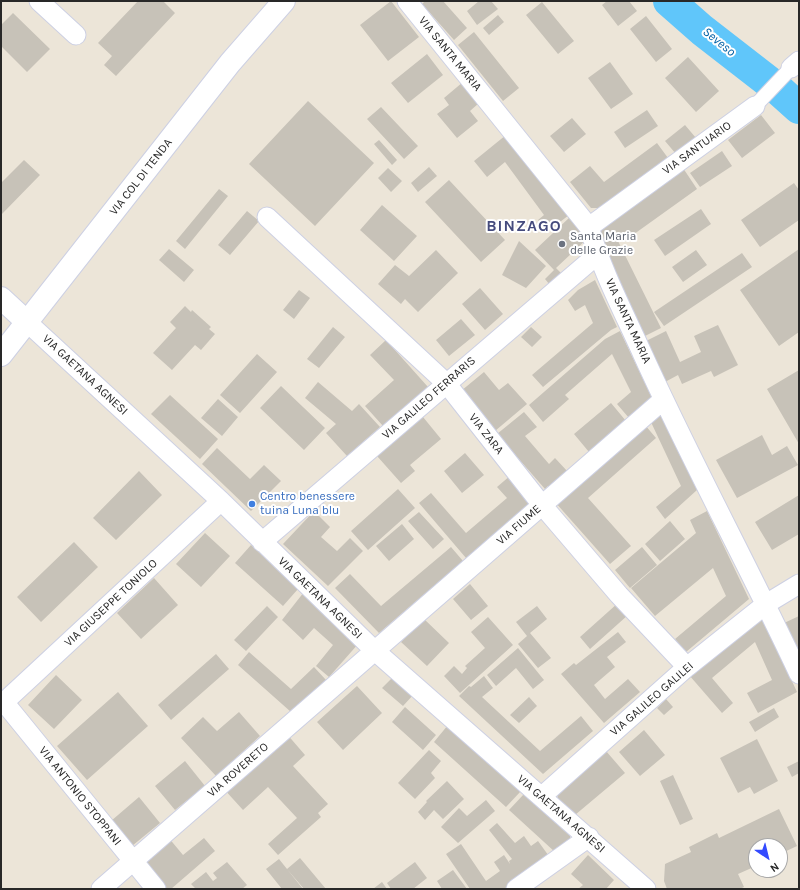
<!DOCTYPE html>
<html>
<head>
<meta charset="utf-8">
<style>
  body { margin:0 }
  #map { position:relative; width:800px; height:890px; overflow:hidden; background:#ece5d8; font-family:Karla,sans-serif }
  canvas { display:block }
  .frame { position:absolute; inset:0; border:2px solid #282828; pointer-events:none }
  .north { position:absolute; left:748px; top:838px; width:40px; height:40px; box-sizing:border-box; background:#fff; border:1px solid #a9a9a9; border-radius:50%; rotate:145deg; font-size:11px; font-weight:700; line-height:16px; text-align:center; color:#282828 }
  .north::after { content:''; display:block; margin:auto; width:14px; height:18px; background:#334aff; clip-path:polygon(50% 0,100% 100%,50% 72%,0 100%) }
</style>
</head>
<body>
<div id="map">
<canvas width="800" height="890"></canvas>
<div class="frame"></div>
<div class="north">N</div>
</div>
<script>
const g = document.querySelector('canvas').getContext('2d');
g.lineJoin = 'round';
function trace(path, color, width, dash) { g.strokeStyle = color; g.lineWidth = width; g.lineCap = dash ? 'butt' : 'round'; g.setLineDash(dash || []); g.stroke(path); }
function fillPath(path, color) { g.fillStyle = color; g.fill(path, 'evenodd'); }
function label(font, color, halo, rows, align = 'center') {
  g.font = font + ' Karla,sans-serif'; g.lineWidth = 4; g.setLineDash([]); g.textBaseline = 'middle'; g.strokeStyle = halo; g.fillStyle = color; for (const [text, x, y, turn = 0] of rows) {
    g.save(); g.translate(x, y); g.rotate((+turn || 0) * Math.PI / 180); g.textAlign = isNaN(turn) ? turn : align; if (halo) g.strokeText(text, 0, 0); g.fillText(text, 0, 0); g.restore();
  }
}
trace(new Path2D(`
  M669 1 702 30 769 82
  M780 91 799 108`), '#60c6fa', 32);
fillPath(new Path2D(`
  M138 1H163L175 13 116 76 104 65 112 56 98 43Z
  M391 1 419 37 388 61 360 25Z
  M425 1H443L467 28 454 40 422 4Z
  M479 1H491L498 9 477 25 467 11Z
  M607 1H629L637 11 618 26 602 5Z
  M542 2 574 41 558 54 526 15Z
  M13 13 50 49 27 72 1 46V25Z
  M498 15 504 22 489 35 483 28Z
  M646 16 672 49 656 62 630 29Z
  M474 32 519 88 503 101 458 45Z
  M427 54 443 75 408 103 391 83Z
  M688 57 719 91 696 112 665 78Z
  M610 62 633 94 611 109 588 78Z
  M463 82 479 103 470 111 478 121 457 138 437 114 449 105 444 98Z
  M308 101 374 163 315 226 249 164Z
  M381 107 418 146 404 159 367 119Z
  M647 110 658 126 625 148 614 132Z
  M761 115 775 133 742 158 728 140Z
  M572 118 586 134 564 152 550 136Z
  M685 125 696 138 676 154 665 141Z
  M506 135 558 204 560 203 569 215 547 232 538 220 544 215 505 162 487 177 474 161Z
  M379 140 397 160 392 165 374 144Z
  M657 143 668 158 601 208H591L570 182 590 166 604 182Z
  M722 151 732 166 700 187 690 173Z
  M24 160 40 175 1 215V183Z
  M429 167 437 176 418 192 411 183Z
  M388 168 402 181 391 192 378 178Z
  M683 168 697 189 623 242 621 239 618 241 661 328 643 337 593 230Z
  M449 180 505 240 481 262 425 202Z
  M794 183 799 190V220L760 247 741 220Z
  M219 189 228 196 185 249 176 241Z
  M382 205 417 236 394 261 360 230Z
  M701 209 711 224 665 256 654 240Z
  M247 211 259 221 230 255 218 245Z
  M570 217 589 237 556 268 562 274 550 285 545 279 554 270 535 250Z
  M519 241 546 266 526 288 502 275Z
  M169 249 194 270 184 282 159 260Z
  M799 249V332L779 346 740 290Z
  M436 250 458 273 418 312 405 299 401 304 378 284 395 265 409 276Z
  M696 250 707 265 683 282 672 267Z
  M742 253 752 267 664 326 654 312Z
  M595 280 617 327 611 330 543 387 532 375 593 323 585 305 575 311 568 300 578 290Z
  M480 288 503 314 485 330 462 304Z
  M299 290 310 298 294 319 283 310Z
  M185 306 191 312 192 310 211 327 209 329 215 334 201 350 195 345 172 370 153 353 176 328 170 322Z
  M461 319 475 335 449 356 436 340Z
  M718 325 738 365 714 377 711 371 682 384 678 375 665 382 646 341 666 331 680 362 701 352 694 336Z
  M333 327 345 337 319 368 307 359Z
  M531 327 542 337 532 347 521 337Z
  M620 331 652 398 629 418 617 404 631 392 612 354 565 395 569 399 543 422 529 405 605 339Z
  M386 340 428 387 383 426 365 406 394 380 370 355Z
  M257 354 277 372 240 413 220 395Z
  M799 370V444L767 389Z
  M484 372 499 390 508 383 527 404 495 431 461 391Z
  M318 382 352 411 359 404 380 427 347 456 326 433 336 424 305 398Z
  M281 386 325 428 304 450 260 408Z
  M170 395 218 439 200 459 151 414Z
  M218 399 238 417 222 436 201 418Z
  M611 403 626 421 589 452 574 434Z
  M524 412 537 427 525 436 549 464 555 458 568 472 550 488 548 486 545 489 497 434Z
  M661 414 697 490 665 519 656 507 681 486 650 420Z
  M423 417 441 439 410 465 415 471 401 483 377 456Z
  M645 425 656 438 588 498 631 546 610 564 555 502Z
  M762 435 772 455 787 446 798 465 737 498 716 460Z
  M217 448 250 479 264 465 281 481 251 511 202 464Z
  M465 453 484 475 462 493 444 471Z
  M139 471 162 495 116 540 93 518Z
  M511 475 530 503 466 558 419 503 431 493 466 533 507 498 497 487Z
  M398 489 415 508 368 550 351 531Z
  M799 495V534L772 550 755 522Z
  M314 511 330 527 321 537 337 551 350 538 363 551 328 586 283 544Z
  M707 511 749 599 686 652 675 639 726 596 713 568 655 616 631 588 696 533 690 520Z
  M419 512 444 539 433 549 408 521Z
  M670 521 685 539 660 561 645 544Z
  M402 524 414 539 389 561 376 546Z
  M205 533 230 556 201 587 176 564Z
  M74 542 98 567 41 622 17 597Z
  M251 545 298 589 283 606 235 563Z
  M451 547 463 561 379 633 335 588 350 574 381 606Z
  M642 547 657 565 630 588 615 570Z
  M154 578 178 605 141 639 117 613Z
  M470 584 488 606 471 620 453 599Z
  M304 592 359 643 329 677 316 666 333 645 314 628 303 640 282 620Z
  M618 603 628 615 590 649 580 637Z
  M267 606 278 617 246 651 234 640Z
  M537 606 547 619 530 633 551 658 538 668 518 644 527 636 516 622Z
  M761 614 797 692 758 713 747 693 772 680 755 642 712 678 733 703 722 713 689 675Z
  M799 616V656L782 624Z
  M488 617 513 645 460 693 444 676 454 666 462 674 467 668 465 666 485 648 471 632Z
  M423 618 449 643 427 666 401 642Z
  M618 632 626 642 607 657 615 667 594 685 605 699 628 679 640 692 604 723 561 674 574 663 576 665Z
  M518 648 544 680 533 689 516 668 496 686 487 675Z
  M249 652 291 689 314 667 326 680 291 712 238 665Z
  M216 654 229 669 171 720 158 705Z
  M56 675 82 700 54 729 28 705Z
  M394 676 414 694 403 706 382 688Z
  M484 676 493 688 482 697 540 751 581 716 593 731 543 774 459 696 469 686 471 687Z
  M357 686 382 713 343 750 317 722Z
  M118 692 148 726 87 780 57 746Z
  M529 697 537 706 519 723 510 715Z
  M666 699 673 707 664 715 657 708Z
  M405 707 436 735 423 750 392 722Z
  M774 708 779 717 755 732 749 722Z
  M239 712 260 736 216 776 181 738 203 717 217 731Z
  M448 725 521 791 506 807 434 742Z
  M644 730 665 755 640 776 619 752Z
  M286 733 305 755 293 766 328 804 318 813 321 817 278 855 268 844 297 818 268 787 243 810 223 788Z
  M757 739 778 781 754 794 750 787 738 793 720 758Z
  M429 750 441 761 431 773 435 778 415 799 398 783Z
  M606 751 625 773 575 815 558 800 557 792Z
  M185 761 205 786 175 810 155 786Z
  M799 761V773L792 777 787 767Z
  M673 775 693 819 680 825 660 781Z
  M447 781 464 799 443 819 434 810 425 820 418 812 427 802 426 801Z
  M524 794 570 836V846L555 852 509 810Z
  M139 797 160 823 132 846 111 821Z
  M486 800 495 811 458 843 441 827 459 808 467 816Z
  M779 809 797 846 780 854V846H756V866L738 874 744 887 740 889H667L664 881 665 864 691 852 689 847 717 833 719 838Z
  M497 823 515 843 524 836 531 846 538 841 551 859 508 889H470L446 854 461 844 486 881 500 871 494 862 504 855 510 864 509 861 512 859 489 830Z
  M168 837 183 855 204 838 215 851 171 889H166L142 860Z
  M588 855 614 880 606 889H578L583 885 571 874Z
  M300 858 326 889H304L287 869Z
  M279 859 303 889H282L266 869Z
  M227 862 247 885 242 889H196L191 884 206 872 213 881 217 878 213 873Z
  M415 862 427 878 413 889H391L387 883Z
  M453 870 467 889H442L437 881Z
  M382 882 387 889H373Z`), '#c7c2b8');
const pedestrian = new Path2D(`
  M755 106 791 68`);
const minor = new Path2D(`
  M39 1 76 35
  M407 1 589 227C602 271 624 313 643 355 692 463 749 567 799 674
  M791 68 799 61
  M267 217 446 383 542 505 619 595 687 667
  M589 227 755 106
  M27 322 221 501 374 650 646 889
  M262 542 597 255
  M4 702 156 889
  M1 705 221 501
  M541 797 687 667 766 604 799 584
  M101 889 663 400
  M516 889 589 837`);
const tertiary = new Path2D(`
  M1 298 27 322`);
const secondary = new Path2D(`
  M1 355 230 63 284 1`);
trace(pedestrian, '#cdd0e3', 16);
trace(minor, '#cdd0e3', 21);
trace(tertiary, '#cdd0e3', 24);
trace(secondary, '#cdd0e3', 24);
trace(pedestrian, '#fff', 14);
trace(minor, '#fff', 19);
trace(tertiary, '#fff', 22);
trace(secondary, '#fff', 22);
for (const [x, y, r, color] of [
  [562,244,4,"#6b7280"],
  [252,504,4,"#3f7fe0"]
]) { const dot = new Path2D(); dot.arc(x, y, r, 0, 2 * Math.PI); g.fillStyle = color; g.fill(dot); trace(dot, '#fff', 1.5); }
label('12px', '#282828', '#fff', [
  ["VIA SANTA MARIA",450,54,51],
  ["VIA SANTUARIO",697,148,-36],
  ["VIA COL DI TENDA",141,177,-52],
  ["VIA SANTA MARIA",628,321,65],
  ["VIA GAETANA AGNESI",85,375,43],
  ["VIA GALILEO FERRARIS",429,398,-41],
  ["VIA ZARA",486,434,52],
  ["VIA FIUME",519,525,-41],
  ["VIA GAETANA AGNESI",320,598,44],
  ["VIA GIUSEPPE TONIOLO",111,603,-43],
  ["VIA GALILEO GALILEI",652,699,-41],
  ["VIA ROVERETO",238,770,-41],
  ["VIA ANTONIO STOPPANI",80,796,51],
  ["VIA GAETANA AGNESI",561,814,41]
]);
label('12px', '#5b616d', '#fff', [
  ["Santa Maria",570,237],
  ["delle Grazie",570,251]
], 'left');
label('12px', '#366cbe', '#fff', [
  ["Centro benessere",260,497],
  ["tuina Luna blu",260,511]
], 'left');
label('italic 13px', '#0160a4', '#fff', [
  ["Seveso",719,42,39]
]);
g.letterSpacing = '1px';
label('bold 16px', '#454b7d', '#fff', [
  ["BINZAGO",524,226]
]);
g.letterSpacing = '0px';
</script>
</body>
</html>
